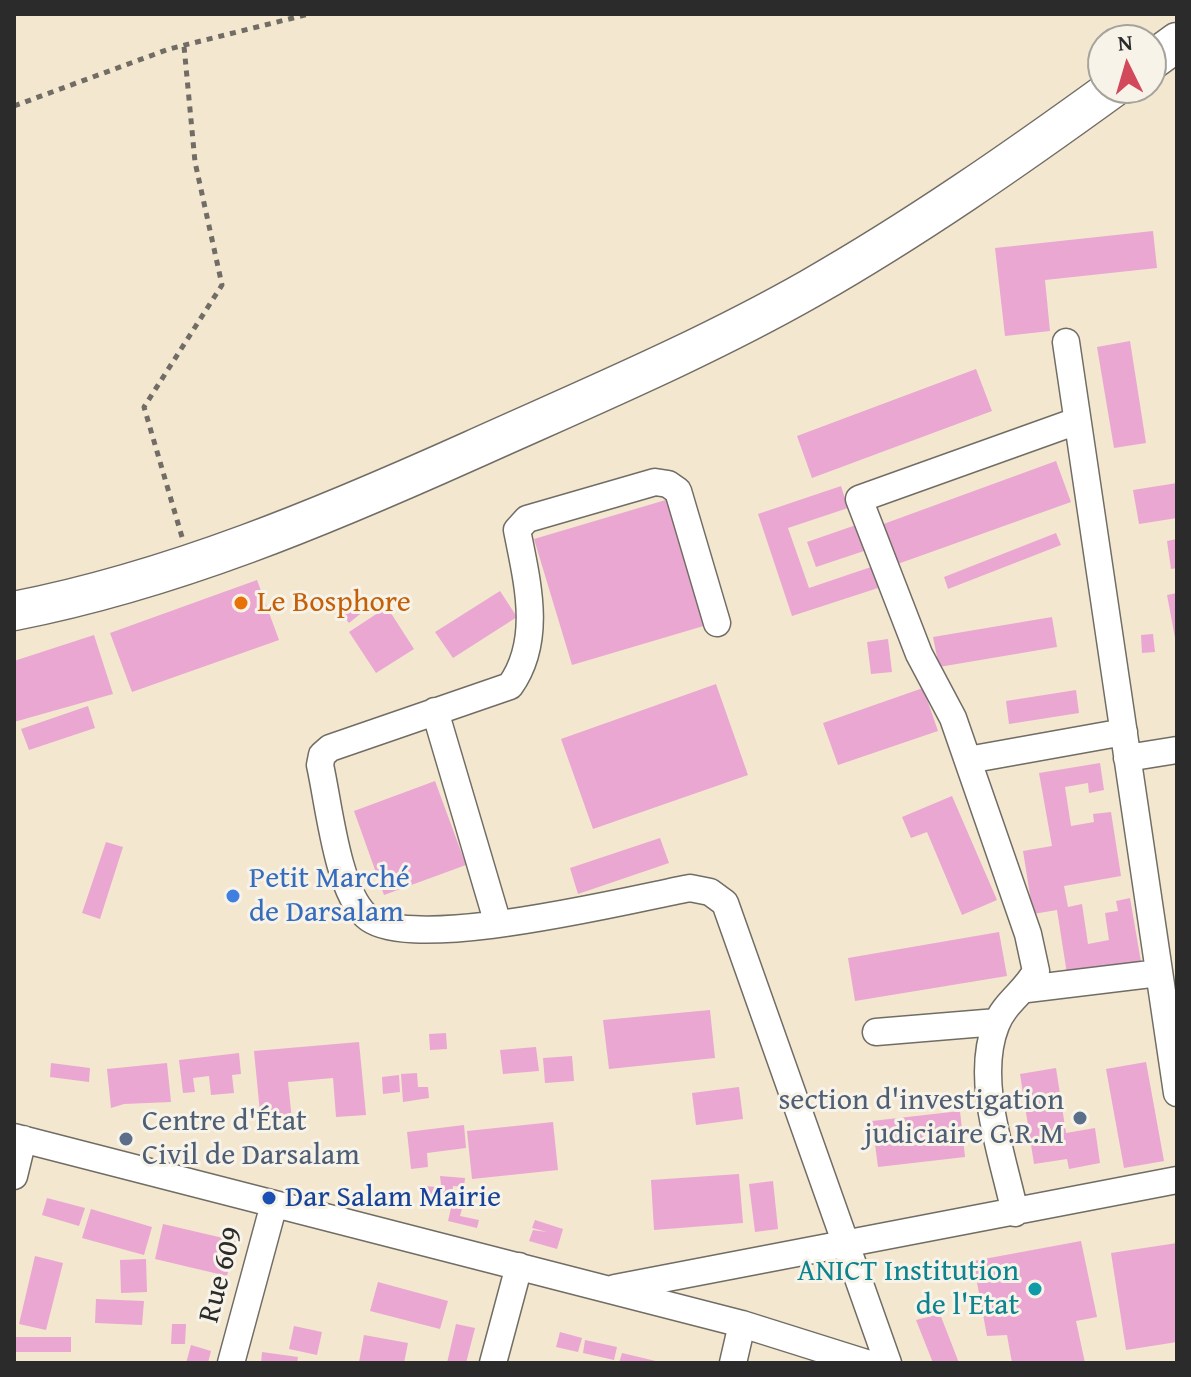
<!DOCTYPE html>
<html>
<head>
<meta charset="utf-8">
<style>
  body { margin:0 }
  #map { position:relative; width:1191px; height:1377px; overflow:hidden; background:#f3e7d0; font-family:"Gentium Book Plus",serif }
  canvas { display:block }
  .frame { position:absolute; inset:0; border:16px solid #2b2b2b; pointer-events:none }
  .north { position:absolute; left:1087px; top:24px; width:80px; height:80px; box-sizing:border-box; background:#f7f3e8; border:2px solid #a5a39c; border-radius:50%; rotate:355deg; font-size:22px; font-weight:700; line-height:32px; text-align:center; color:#2b2b2b }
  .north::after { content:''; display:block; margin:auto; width:28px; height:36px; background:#d1495b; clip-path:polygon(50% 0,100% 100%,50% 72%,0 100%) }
</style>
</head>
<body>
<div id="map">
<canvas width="1191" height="1377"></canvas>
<div class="frame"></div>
<div class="north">N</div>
</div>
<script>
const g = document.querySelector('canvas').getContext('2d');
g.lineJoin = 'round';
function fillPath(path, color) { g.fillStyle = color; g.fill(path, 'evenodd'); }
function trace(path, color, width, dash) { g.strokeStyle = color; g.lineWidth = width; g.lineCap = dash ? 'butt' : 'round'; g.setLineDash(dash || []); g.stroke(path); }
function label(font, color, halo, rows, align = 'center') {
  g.font = font + ' "Gentium Book Plus",serif'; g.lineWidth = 6; g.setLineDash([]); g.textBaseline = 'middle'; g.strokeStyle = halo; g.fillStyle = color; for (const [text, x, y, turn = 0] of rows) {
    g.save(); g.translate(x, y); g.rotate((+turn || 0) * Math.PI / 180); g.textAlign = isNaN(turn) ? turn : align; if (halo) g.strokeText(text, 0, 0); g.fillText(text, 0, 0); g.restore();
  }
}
fillPath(new Path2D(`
  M1153 231 1157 268 1045 280 1050 331 1005 336 995 248Z
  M1130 341 1146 443 1114 448 1097 347Z
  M976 369 992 411 812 478 797 436Z
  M1056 461 1071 502 892 566 878 526Z
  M1177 483V518L1139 524 1133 490Z
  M841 486 848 508 788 528 809 588 871 567 878 588 792 616 758 514Z
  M669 499 707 625 572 665 534 539Z
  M856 525 864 551 816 567 807 542Z
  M1056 533 1061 545 948 589 944 577Z
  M1177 539V568L1171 569 1167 541Z
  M257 580 279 640 132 692 110 633Z
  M500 591 517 617 453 658 435 632Z
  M1177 593V643H1176L1167 595Z
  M355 600 364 611 349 623 340 612Z
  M387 607 414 649 376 673 349 632Z
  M1052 617 1057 647 939 667 933 637Z
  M1153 634 1155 652 1142 653 1141 635Z
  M94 635 113 694 14 722V661Z
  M888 639 892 672 871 674 867 642Z
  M716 684 748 775 593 829 561 739Z
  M923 688 938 731 838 765 823 723Z
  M1076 690 1079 713 1009 724 1006 701Z
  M88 706 95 728 29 750 21 729Z
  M1100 763 1104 790 1089 793 1088 783 1065 787 1071 826 1094 822 1093 814 1111 812 1121 876 1064 886 1068 907 1082 904 1088 944 1109 940 1105 913 1118 911 1116 901 1130 898 1141 962 1067 974 1057 910 1033 914 1023 851 1052 846 1039 773Z
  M435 781 466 865 384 895 354 811Z
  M952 796 997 900 962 915 927 832 911 838 902 817Z
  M660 838 669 863 578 894 570 868Z
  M106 842 123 847 100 919 82 913Z
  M999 932 1007 976 855 1001 848 958Z
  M710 1010 715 1058 609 1069 603 1020Z
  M446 1033 447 1049 430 1050 429 1034Z
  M359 1042 366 1115 336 1117 333 1078 288 1082 292 1120 261 1123 254 1051Z
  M536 1047 539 1071 503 1074 500 1050Z
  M239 1053 241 1074 232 1075 234 1093 211 1095 209 1076 193 1078 195 1092 183 1093 179 1060Z
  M572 1056 574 1081 545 1083 543 1058Z
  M1146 1062 1164 1161 1124 1168 1106 1069Z
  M51 1063 90 1068 89 1082 50 1077Z
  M167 1063 171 1102 124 1104 111 1108 107 1069Z
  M1056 1068 1066 1133 1095 1128 1100 1163 1069 1169 1067 1159 1034 1164 1020 1074Z
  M417 1073 418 1087H428L429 1098 403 1102 401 1074Z
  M399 1075 400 1092 383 1094 382 1077Z
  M739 1087 743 1119 696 1125 692 1093Z
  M960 1111 965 1157 878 1167 872 1121Z
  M553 1122 558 1170 472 1179 467 1131Z
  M464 1125 466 1148 427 1153 428 1167 411 1169 407 1132Z
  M739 1174 743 1223 654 1230 651 1180Z
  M440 1176 465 1178 464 1187 453 1186 452 1195 442 1194Z
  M773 1181 778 1229 755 1232 749 1184Z
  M424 1186 436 1187 435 1204 423 1203Z
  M454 1195 465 1197 460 1216 479 1220 477 1228 448 1221Z
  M47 1198 85 1208 79 1226 42 1215Z
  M91 1209 152 1227 144 1255 82 1238Z
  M535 1220 563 1229 557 1249 529 1241 533 1230 547 1232 532 1228Z
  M163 1224 236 1241 227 1276 155 1259Z
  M1081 1241 1097 1317 1076 1321 1085 1363H1012L1007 1335 987 1336 973 1261Z
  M1177 1243V1342L1126 1350 1111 1253Z
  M35 1256 63 1263 46 1330 19 1324Z
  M146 1259 147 1292 121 1293 120 1260Z
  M378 1282 448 1301 440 1329 370 1311Z
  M96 1299 144 1301 142 1325 95 1323Z
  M940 1314 959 1363H933L916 1320Z
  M172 1324H186L185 1344H171Z
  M456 1324 475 1328 466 1363H447Z
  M294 1326 322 1332 317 1355 289 1349Z
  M560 1332 582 1338 578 1352 556 1347Z
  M364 1335 408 1343 404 1363 359 1362Z
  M14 1337H71V1352H14Z
  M585 1340 617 1347 614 1360 583 1353Z
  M191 1345 211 1351 208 1363H186Z
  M262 1352 298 1357 297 1363H261Z
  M622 1353 660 1362V1363H619Z`), '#eaa7d2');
const minor = new Path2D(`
  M1066 342 1177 1093
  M717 623 678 491 668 484 655 482 527 519 517 530C527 581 543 640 510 686L330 748 322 755 320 765C329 805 337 889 366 916 407 955 632 899 690 888L710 892 725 903 888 1363
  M435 711 498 924
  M1127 758 1177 750
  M968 760 1124 732
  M1027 989 1159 973
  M876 1032 997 1022
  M14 1137 742 1324 866 1363
  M14 1176 23 1139
  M1015 1213C1003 1156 974 1080 996 1025 1004 1003 1025 992 1036 971L1028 934 953 718 919 654 859 499 1077 421
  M615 1288 1177 1180
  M231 1363 274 1204
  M493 1363 519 1266
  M733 1363 742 1324`);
const highway = new Path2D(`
  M1151 61 1177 42
  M14 611C173 580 325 516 472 450 585 399 702 350 811 288 916 228 1015 159 1113 88`);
trace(minor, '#716d65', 29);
trace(highway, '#716d65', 41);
trace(new Path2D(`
  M14 106 169 49 309 14
  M182 537 144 407 222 285 195 162 184 46`), '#716d65', 5, [6, 6]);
trace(minor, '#fff', 26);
trace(highway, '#fff', 38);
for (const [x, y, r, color] of [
  [241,603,8,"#e8710a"],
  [233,896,8,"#3f7fe0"],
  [1080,1118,8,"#5c6f8a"],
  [126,1139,8,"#5c6f8a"],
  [269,1198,8,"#1a4fb4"],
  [1035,1289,8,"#0f9aa8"]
]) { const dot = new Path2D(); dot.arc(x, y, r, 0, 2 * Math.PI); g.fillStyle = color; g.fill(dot); trace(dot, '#f7f3e8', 3); }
label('30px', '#c56008', '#f7f3e8', [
  ["Le Bosphore",257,603]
], 'left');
label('30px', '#366cbe', '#f7f3e8', [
  ["Petit Marché",249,879],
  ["de Darsalam",249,913]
], 'left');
label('30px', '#4e5e75', '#f7f3e8', [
  ["section d'investigation",1064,1101],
  ["judiciaire G.R.M",1064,1135],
  ["Centre d'État",142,1122,"left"],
  ["Civil de Darsalam",142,1156,"left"]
], 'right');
label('30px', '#164399', '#f7f3e8', [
  ["Dar Salam Mairie",285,1198]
], 'left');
label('30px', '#0d838f', '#f7f3e8', [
  ["ANICT Institution",1019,1272],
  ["de l'Etat",1019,1306]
], 'right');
label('30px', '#2b2b2b', '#f7f3e8', [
  ["Rue 609",222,1275,-75]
]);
</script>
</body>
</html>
